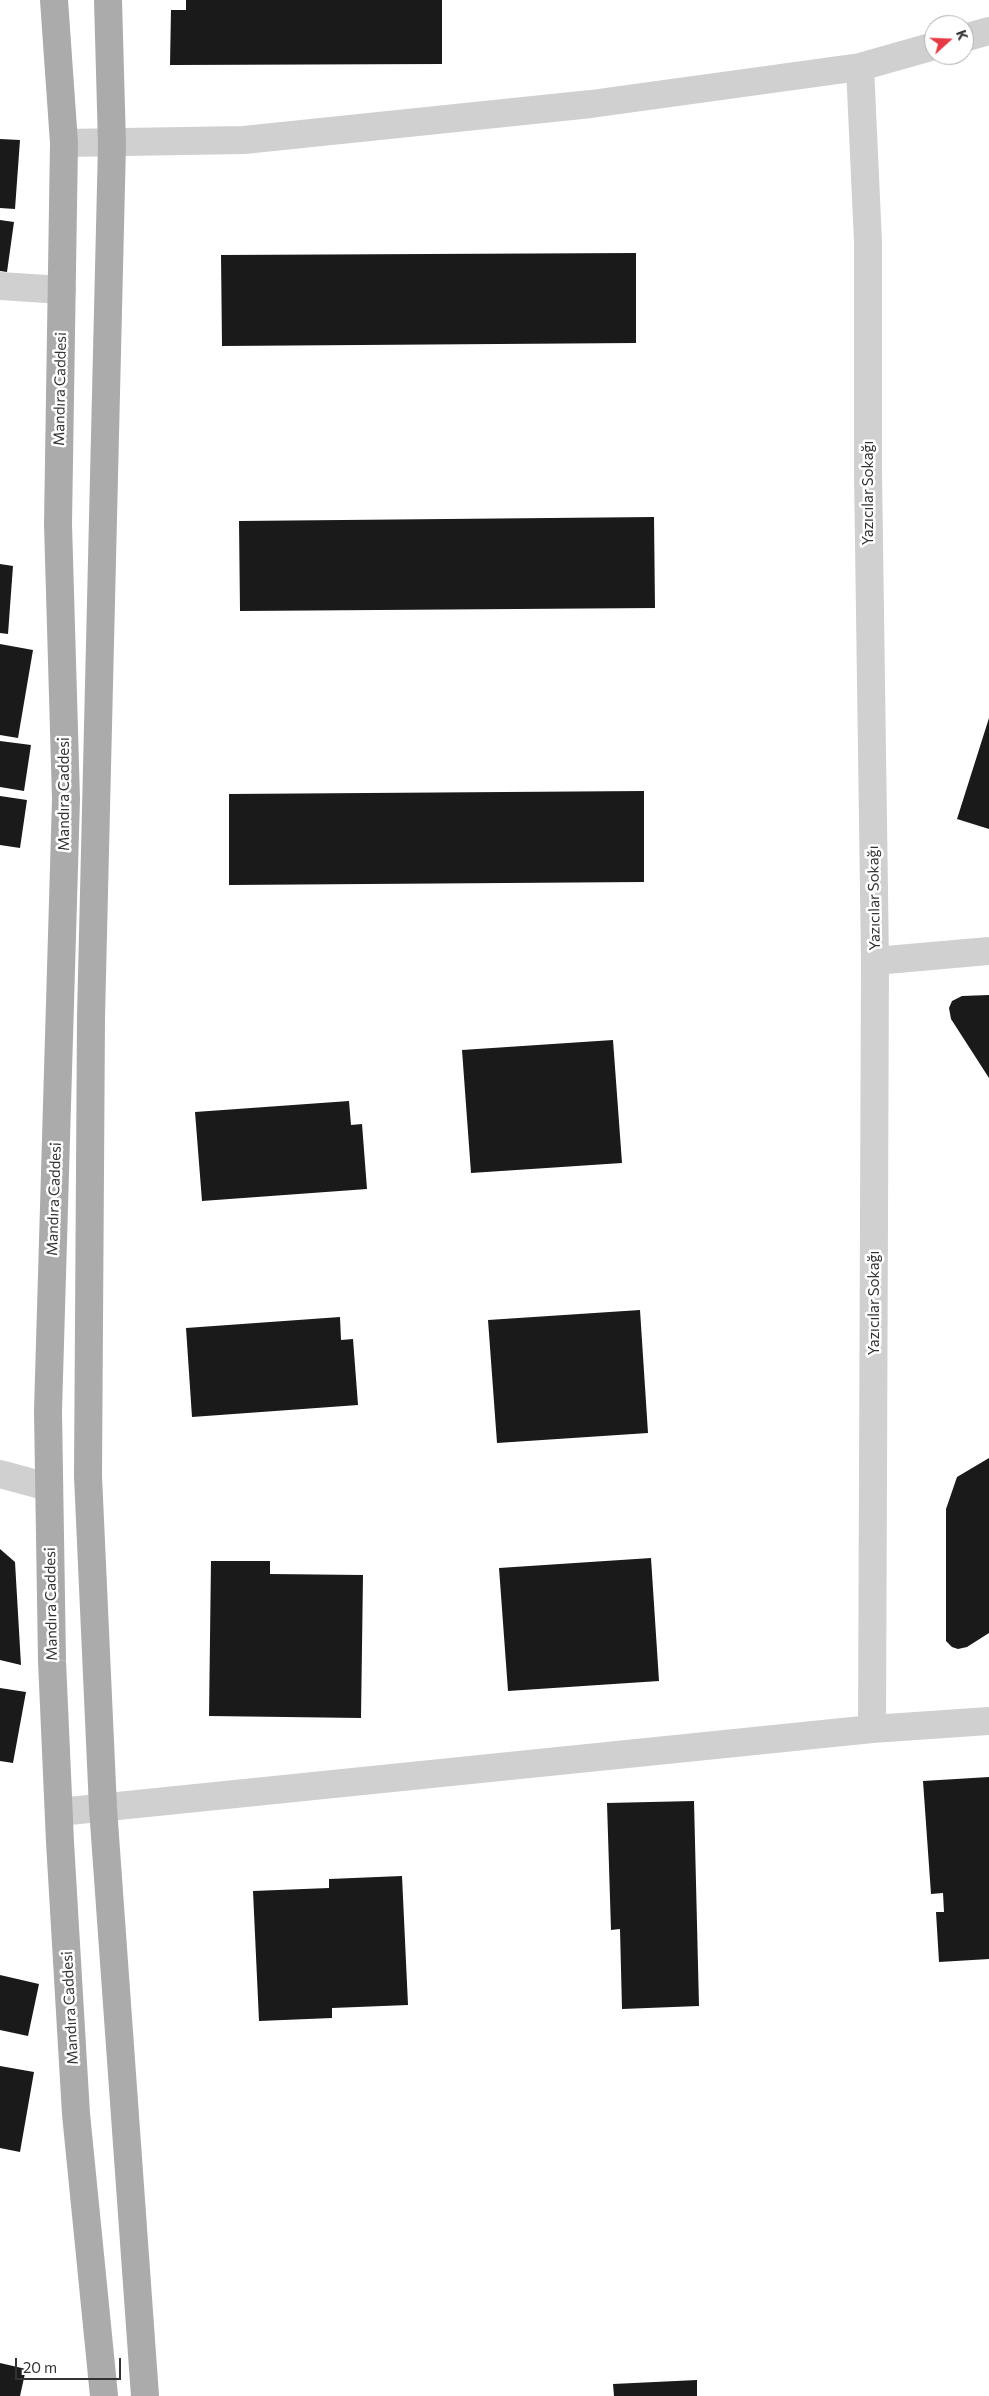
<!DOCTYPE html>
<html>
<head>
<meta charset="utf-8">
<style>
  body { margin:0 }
  #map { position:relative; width:989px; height:2396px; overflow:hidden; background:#fff; font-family:Commissioner,sans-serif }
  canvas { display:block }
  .north { position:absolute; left:924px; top:15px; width:50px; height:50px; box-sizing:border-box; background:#fff; border:1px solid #adadad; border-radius:50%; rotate:70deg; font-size:14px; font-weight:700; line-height:20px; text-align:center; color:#333 }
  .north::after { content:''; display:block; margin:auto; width:18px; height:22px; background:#e63946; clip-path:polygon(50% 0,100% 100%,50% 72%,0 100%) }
  .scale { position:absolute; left:15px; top:2358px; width:106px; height:22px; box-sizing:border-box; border:2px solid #333; border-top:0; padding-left:6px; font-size:15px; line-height:18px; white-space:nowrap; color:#333; -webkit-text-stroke:4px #fff; paint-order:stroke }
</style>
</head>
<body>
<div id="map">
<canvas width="989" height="2396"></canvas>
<div class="north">K</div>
<div class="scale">20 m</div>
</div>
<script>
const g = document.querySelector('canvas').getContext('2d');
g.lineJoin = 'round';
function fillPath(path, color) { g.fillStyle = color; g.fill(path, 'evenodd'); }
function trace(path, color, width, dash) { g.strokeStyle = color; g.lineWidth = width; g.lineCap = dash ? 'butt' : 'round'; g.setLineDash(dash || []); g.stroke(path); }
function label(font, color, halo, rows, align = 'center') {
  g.font = font + ' Commissioner,sans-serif'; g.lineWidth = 5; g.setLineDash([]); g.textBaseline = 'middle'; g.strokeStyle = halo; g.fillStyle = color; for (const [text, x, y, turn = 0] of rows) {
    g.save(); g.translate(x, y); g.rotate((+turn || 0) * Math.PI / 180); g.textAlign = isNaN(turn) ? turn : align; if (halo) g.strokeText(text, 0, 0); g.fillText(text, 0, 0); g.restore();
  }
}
fillPath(new Path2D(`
  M186 0H442V64L170 65 171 10H186Z
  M0 139 20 140 15 209 0 208Z
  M0 220 14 222 7 272 0 271Z
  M636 253V343L222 346 221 255Z
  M654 517 655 608 240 611 239 521Z
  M0 564 13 566 8 634 0 633Z
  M0 644 33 650 18 738 0 735Z
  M989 718V829L957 819Z
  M0 741 31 745 24 791 0 787Z
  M644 791V882L229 885V794Z
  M0 796 27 800 20 848 0 845Z
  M989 995V1078L951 1019 949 1008 952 1001 962 996Z
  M613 1040 622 1163 471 1173 462 1050Z
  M349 1101 351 1125 362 1124 367 1189 202 1201 195 1112Z
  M640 1310 648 1433 497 1443 488 1320Z
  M340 1317 341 1340 353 1339 358 1405 192 1417 186 1328Z
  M989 1458V1633L967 1647 958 1649 952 1647 946 1641V1509L957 1477Z
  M0 1549 15 1562 21 1665 0 1660Z
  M651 1558 659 1681 508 1691 499 1568Z
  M211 1561H270V1574L363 1575 361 1718 209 1716Z
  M0 1688 26 1692 13 1763 0 1761Z
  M989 1777V1959L939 1962 936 1912H944L943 1893 931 1894 923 1781Z
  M694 1801 699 2006 622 2009 620 1929 611 1930 607 1803Z
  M402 1876 408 2005 332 2008V2018L259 2021 253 1891 329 1888V1879Z
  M0 1975 39 1984 28 2036 0 2030Z
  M0 2066 34 2072 20 2152 0 2148Z
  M0 2363 26 2369 20 2396H0Z
  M697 2380V2396H614L613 2384Z`), '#1a1a1a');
trace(new Path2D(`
  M964 38 989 31
  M860 67 868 242V473L875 961 872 1729
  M64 143 244 140 591 104 860 67 934 46
  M0 286 62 290
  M875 961 989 951
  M0 1474 48 1487
  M59 1812 872 1729 989 1721`), '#d0d0d0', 28);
trace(new Path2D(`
  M54 0 64 143 58 524 66 799 48 1411 52 1661 60 1842 76 2114 104 2396
  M108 0 112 144 91 1017 88 1476 103 1808 145 2396`), '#ababab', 28);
label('15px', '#333', '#fff', [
  ["Mandıra Caddesi",60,389,-89],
  ["Yazıcılar Sokağı",868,493,-90],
  ["Mandıra Caddesi",64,794,-90],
  ["Yazıcılar Sokağı",874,898,-91],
  ["Mandıra Caddesi",54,1199,-88],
  ["Yazıcılar Sokağı",874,1303,-90],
  ["Mandıra Caddesi",51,1604,-91],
  ["Mandıra Caddesi",70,2008,-93]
]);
</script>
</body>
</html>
